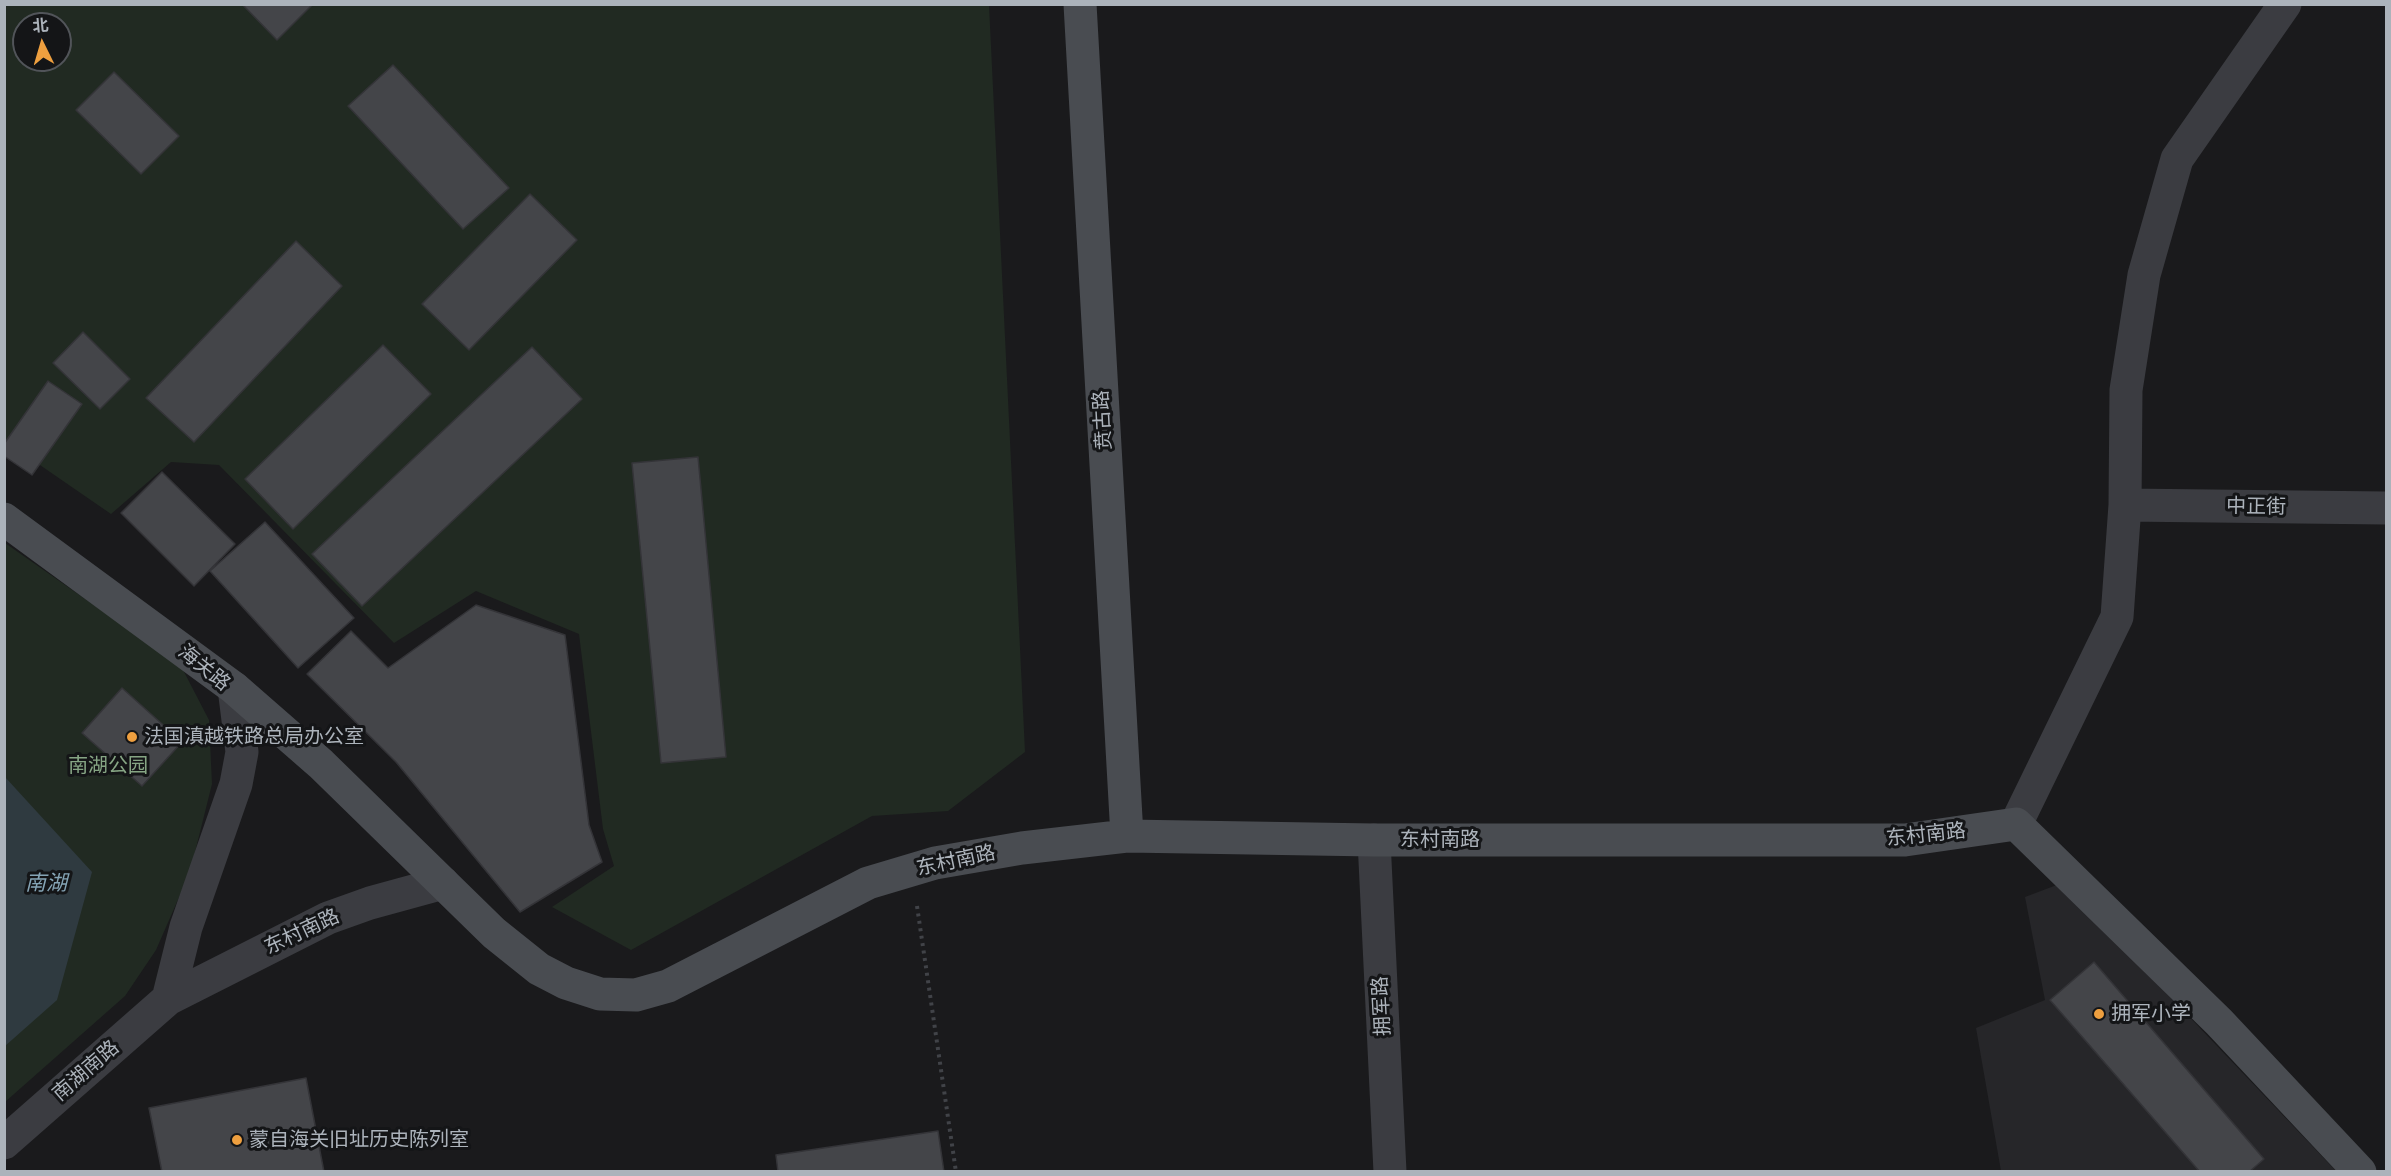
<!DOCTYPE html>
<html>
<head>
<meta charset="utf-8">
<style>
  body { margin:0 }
  #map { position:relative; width:2391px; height:1176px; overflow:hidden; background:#1a1a1c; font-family:Cabin,"Noto Sans SC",sans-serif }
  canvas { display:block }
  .frame { position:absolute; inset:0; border:6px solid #acb3bb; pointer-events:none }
  .north { position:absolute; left:12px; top:12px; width:60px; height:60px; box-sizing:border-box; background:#141517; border:2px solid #515459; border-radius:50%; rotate:355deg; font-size:16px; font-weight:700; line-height:24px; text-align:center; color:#acb3bb }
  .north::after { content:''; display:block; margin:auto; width:21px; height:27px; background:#ee9f3f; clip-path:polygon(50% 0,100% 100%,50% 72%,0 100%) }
</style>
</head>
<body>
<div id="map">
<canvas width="2391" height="1176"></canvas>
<div class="frame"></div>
<div class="north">北</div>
</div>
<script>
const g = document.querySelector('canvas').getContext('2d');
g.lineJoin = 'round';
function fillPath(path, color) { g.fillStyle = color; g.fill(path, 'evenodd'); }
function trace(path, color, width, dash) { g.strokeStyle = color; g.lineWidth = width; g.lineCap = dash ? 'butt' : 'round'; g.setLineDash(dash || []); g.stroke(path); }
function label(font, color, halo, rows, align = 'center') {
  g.font = font + ' Cabin,"Noto Sans SC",sans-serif'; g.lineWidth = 6; g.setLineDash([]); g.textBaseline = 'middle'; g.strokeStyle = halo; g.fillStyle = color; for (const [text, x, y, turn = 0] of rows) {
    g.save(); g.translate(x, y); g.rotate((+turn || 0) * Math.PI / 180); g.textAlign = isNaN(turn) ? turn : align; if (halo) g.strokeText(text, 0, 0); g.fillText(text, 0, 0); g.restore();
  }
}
fillPath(new Path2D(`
  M2062 883 2336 1171H2001L1976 1028 2045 1000 2025 897Z`), '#262629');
fillPath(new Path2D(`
  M4 5H989L1025 752 948 811 872 816 631 950 552 907 614 866 603 829 579 634 476 591 394 643 219 465 171 462 111 514 5 441ZM24 24H60V60H24Z
  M5 543 181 666 209 720 212 784 190 872 156 950 125 996 5 1102Z`), '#212a22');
fillPath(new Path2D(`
  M5 777 92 872 57 1000 5 1046Z`), '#2f3a40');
const building = new Path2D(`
  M242 4H313L277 40Z
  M393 65 509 188 463 229 348 106Z
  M114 72 179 136 141 174 76 110Z
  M530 194 577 240 469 350 422 304Z
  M296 241 342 286 194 442 146 398Z
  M83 332 130 379 100 409 53 363Z
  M383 345 431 394 293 529 245 479Z
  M532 347 582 399 362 606 312 554Z
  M48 381 82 404 32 475 4 456V444Z
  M698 457 726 757 661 763 632 463Z
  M162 472 235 544 194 586 121 513Z
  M265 522 354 618 298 668 210 571Z
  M476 605 565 635 589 825 602 862 520 912 396 762 307 674 351 631 388 668Z
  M122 688 182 742 142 786 82 733Z
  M2094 962 2264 1159 2249 1172H2200L2050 1000Z
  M306 1078 324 1172H162L149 1108Z
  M938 1131 944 1172H778L776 1155Z`);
fillPath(building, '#444549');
trace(building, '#343438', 1.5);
trace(new Path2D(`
  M917 906 956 1172`), '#414348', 4, [3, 4.5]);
trace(new Path2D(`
  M2125 505 2386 508
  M2016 824 2117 617 2125 505 2126 390 2144 275 2177 159 2285 4
  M1374 840 1390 1172`), '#3b3c41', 33);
trace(new Path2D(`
  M168 999 186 927 236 784 242 752 234 688
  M4 1143 168 999 328 918 370 903 443 883`), '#3b3c41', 33);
trace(new Path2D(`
  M1080 4 1127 836
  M4 519 234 688 321 764 494 933 539 969 566 983 600 994 636 995 668 986 868 883 935 863 1022 848 1127 836 1374 840H1905L2016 824 2219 1022 2360 1172`), '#494c51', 33);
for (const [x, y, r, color] of [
  [132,737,6,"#ee9f3f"],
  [2099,1014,6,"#ee9f3f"],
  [237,1140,6,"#ee9f3f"]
]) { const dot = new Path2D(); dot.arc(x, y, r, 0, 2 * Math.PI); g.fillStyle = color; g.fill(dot); trace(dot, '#141517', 2); }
label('20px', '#acb3bb', '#141517', [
  ["贲古路",1103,420,-93],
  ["中正街",2256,507,1],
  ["海关路",204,668,39],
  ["东村南路",1926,835,-6],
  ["东村南路",1440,840],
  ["东村南路",956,861,-12],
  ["东村南路",302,932,-25],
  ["拥军路",1382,1006,-93],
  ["南湖南路",86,1071,-41]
]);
label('20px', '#acb3bb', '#141517', [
  ["法国滇越铁路总局办公室",144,737],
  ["拥军小学",2111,1014],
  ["蒙自海关旧址历史陈列室",249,1140]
], 'left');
label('20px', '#86a584', '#141517', [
  ["南湖公园",108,766]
]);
label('italic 21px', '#85a4b5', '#141517', [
  ["南湖",46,884]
]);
</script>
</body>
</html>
